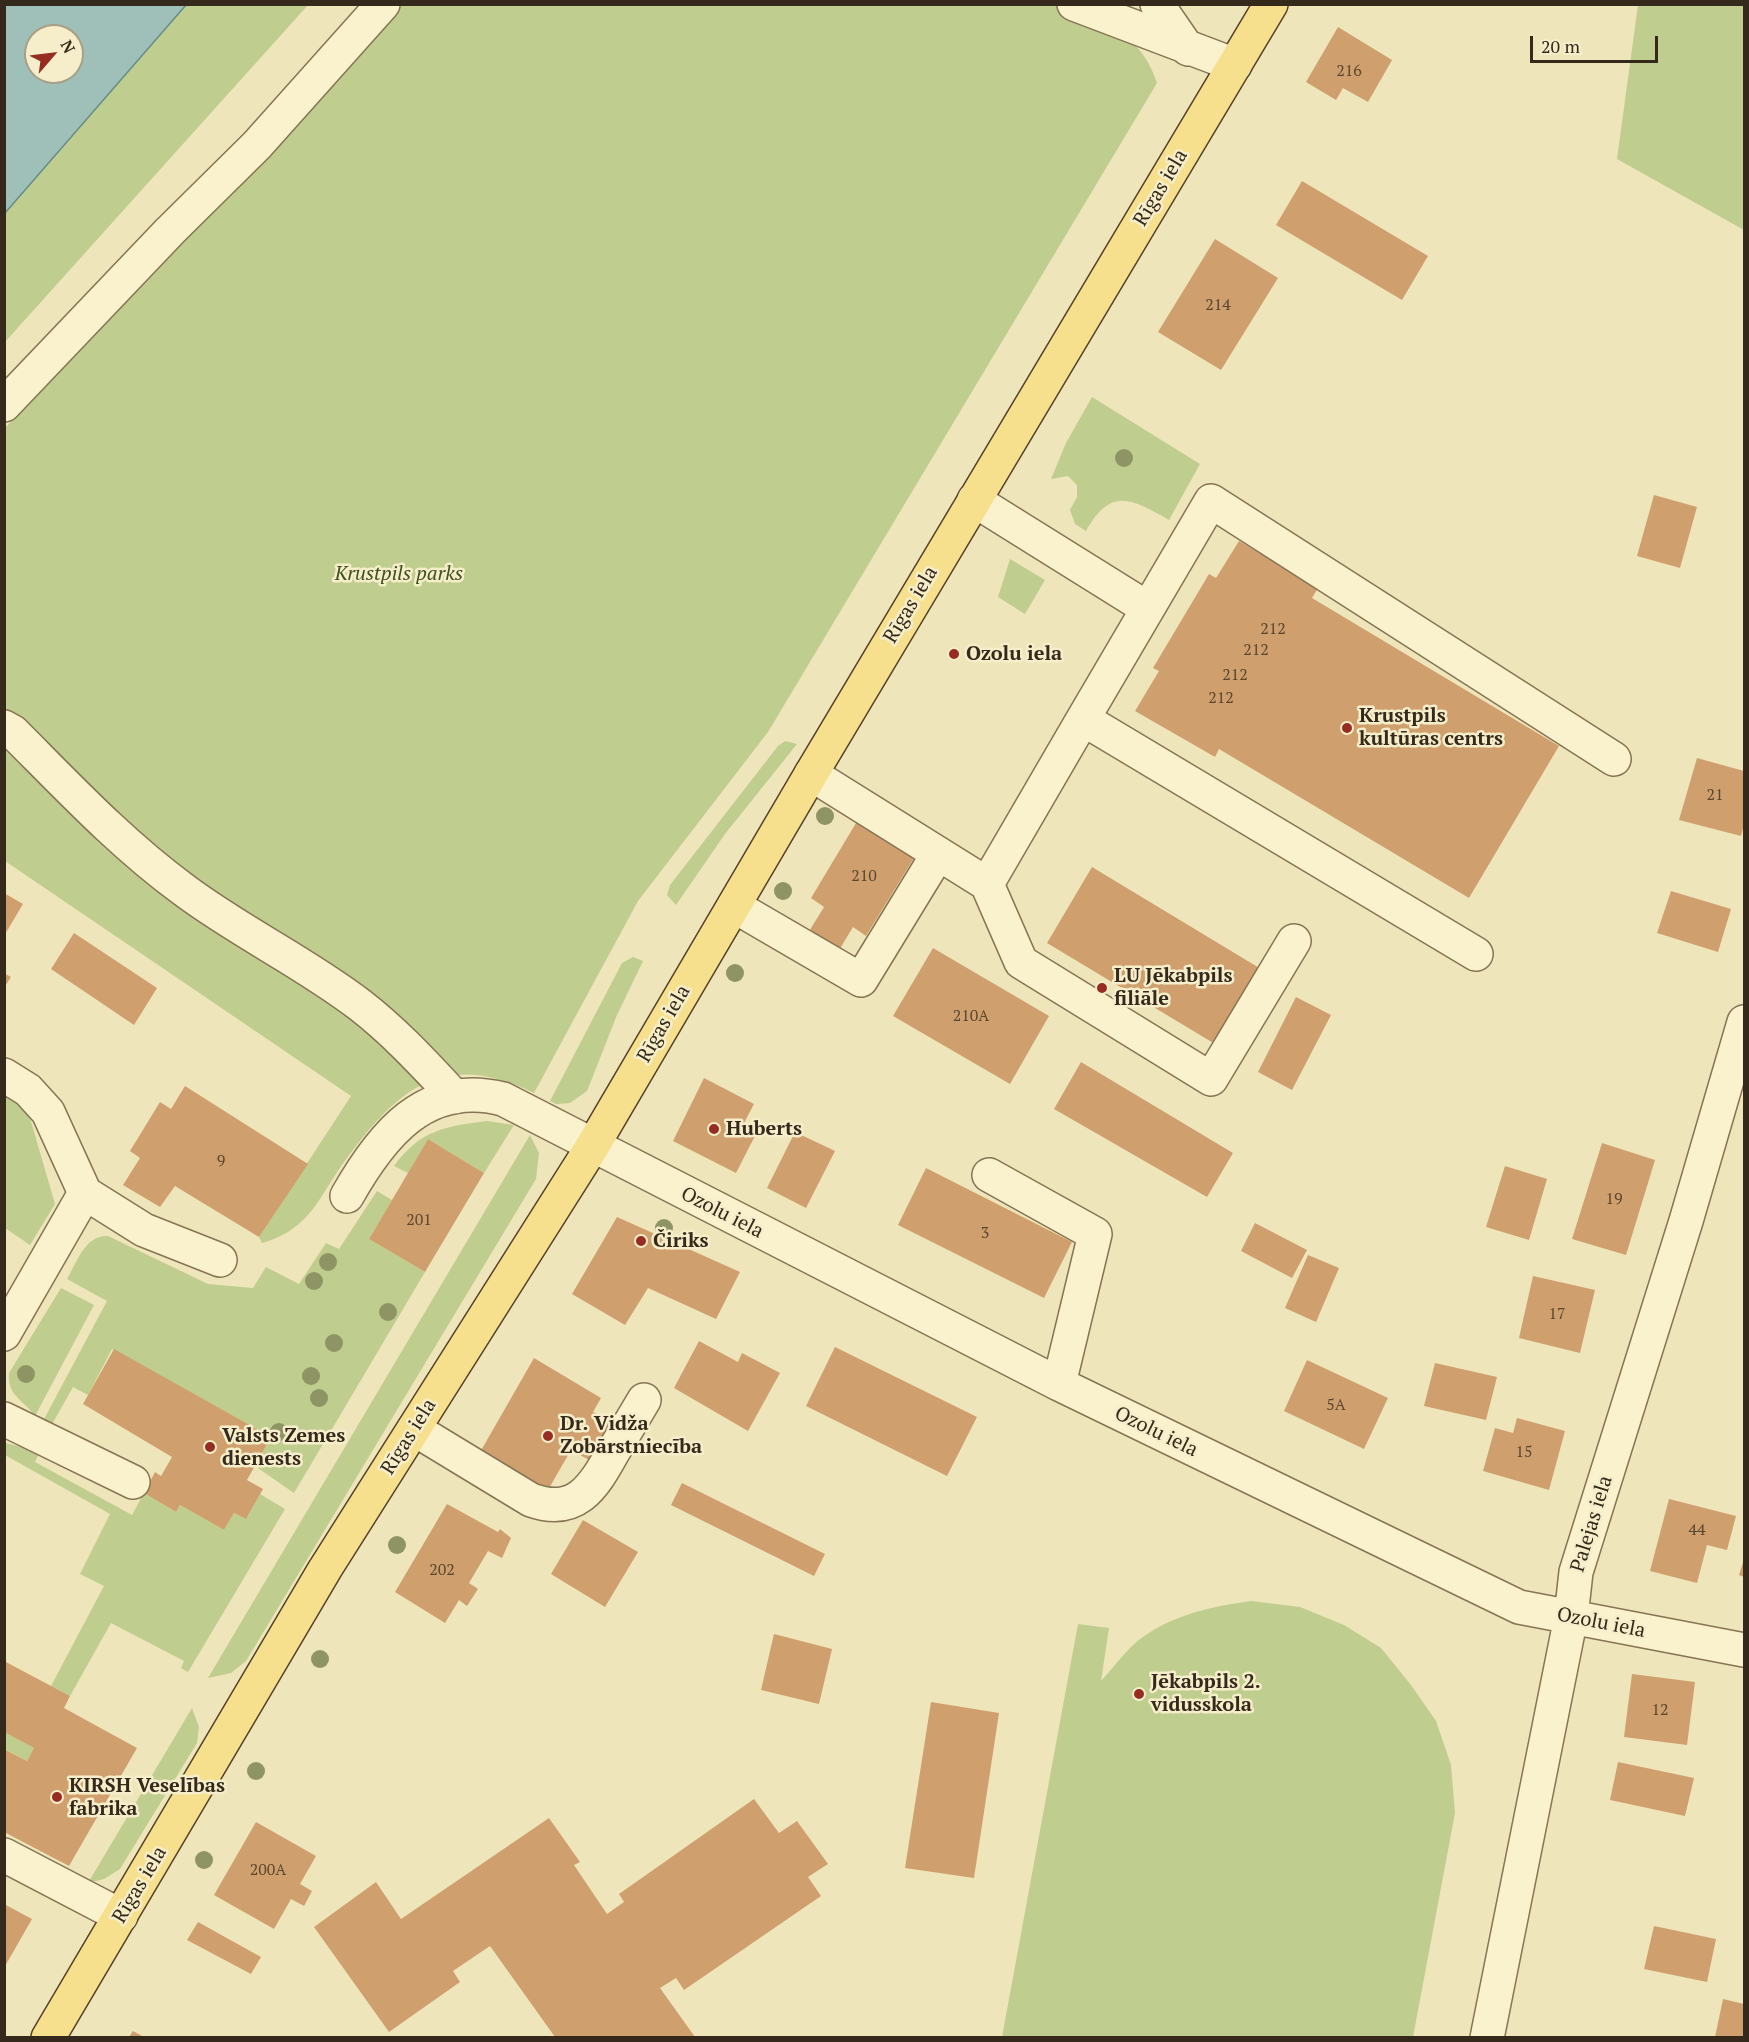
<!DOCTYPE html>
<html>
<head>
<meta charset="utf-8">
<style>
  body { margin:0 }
  #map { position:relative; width:1749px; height:2042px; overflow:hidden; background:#efe5ba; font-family:"PT Serif",serif }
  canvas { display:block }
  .frame { position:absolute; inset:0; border:6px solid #34291a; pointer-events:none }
  .north { position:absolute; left:24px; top:24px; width:60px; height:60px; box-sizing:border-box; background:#f6eeca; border:2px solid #a89f84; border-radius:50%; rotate:62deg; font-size:16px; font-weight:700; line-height:24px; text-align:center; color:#34291a }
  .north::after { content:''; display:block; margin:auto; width:21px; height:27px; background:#972d22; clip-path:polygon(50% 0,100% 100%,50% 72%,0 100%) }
  .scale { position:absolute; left:1530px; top:36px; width:128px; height:27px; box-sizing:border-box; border:3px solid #34291a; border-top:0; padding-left:8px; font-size:18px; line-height:21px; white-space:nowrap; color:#34291a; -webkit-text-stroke:4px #f6eeca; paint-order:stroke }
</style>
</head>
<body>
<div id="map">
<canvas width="1749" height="2042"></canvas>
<div class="frame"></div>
<div class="north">N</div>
<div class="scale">20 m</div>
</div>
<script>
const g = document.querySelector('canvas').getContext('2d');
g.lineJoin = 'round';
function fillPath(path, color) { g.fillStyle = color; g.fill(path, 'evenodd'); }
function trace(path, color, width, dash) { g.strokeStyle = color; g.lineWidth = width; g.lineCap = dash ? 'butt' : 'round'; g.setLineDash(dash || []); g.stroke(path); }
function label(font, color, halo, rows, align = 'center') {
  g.font = font + ' "PT Serif",serif'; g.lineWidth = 5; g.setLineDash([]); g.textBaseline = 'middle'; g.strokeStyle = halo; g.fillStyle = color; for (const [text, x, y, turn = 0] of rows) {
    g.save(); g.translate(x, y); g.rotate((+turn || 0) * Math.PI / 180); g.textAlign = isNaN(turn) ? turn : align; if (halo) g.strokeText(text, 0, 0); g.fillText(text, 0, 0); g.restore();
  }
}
fillPath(new Path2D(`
  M186 5H308L5 342V213Z
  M396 5H1053C1100 25 1140 29 1157 83L768 732 638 901 534 1093C445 1050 400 1086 347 1158 319 1195 312 1229 262 1243L259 1237 351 1096 5 861 4 429Z
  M1638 5H1744V230L1617 159Z
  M1092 397 1200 464 1169 520C1132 499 1111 486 1086 531L1075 524 1070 510 1077 497V485L1068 476 1051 479 1066 443Z
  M1010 559 1045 580 1025 614 998 597Z
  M785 741 797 744 725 834 676 905 667 895 670 885 778 746Z
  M633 957 643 961 617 1015 587 1091 570 1103 556 1104 550 1101 622 963Z
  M4 1094 28 1111 55 1204 30 1245 5 1228Z
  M487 1121 514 1125 484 1173 428 1139 408 1173 394 1166C420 1130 446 1126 487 1121Z
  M530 1135 539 1153 536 1179 246 1661 231 1673 208 1678Z
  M377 1191 392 1200 369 1239 425 1272 294 1493 255 1466 271 1437 112 1349 88 1395 73 1387 50 1428 42 1423 107 1301 67 1279C77 1262 85 1235 108 1236L208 1284 253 1288 266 1267 299 1284 326 1243 339 1249Z
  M61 1288 94 1305 35 1416C23 1399 7 1396 9 1373Z
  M5 1443 40 1451 35 1462 132 1515 144 1493 176 1512 180 1505 224 1530 234 1513 246 1519 260 1494 285 1509 188 1672 181 1668 184 1661 111 1623 70 1696 51 1686 104 1586 80 1574 110 1514 5 1455Z
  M1251 1601 1300 1607 1344 1625 1381 1648 1411 1685 1436 1721 1451 1765 1455 1813 1413 2037H1002L1078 1624 1109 1628 1101 1681C1111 1670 1121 1657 1132 1646 1165 1616 1209 1607 1251 1601Z
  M192 1708 199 1727 197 1743 120 1869 104 1879 88 1883Z
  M4 1732 34 1748 27 1761 5 1749Z`), '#bfcd8e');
const water = new Path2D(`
  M5 4 186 5 5 213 4 5ZM36 36H72V72H36Z`);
fillPath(water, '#9fbfb9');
trace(water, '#668d87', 1.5);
fillPath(new Path2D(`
  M1338 27 1392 60 1368 102 1343 88 1336 100 1306 82Z
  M1302 181 1428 256 1402 300 1276 225Z
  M1215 239 1278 278 1221 370 1158 332Z
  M1654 495 1697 507 1680 568 1637 556Z
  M1239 541 1318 588 1312 598 1559 746 1469 898 1219 749 1215 757 1135 711 1159 671 1153 668 1209 574 1216 578Z
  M1697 758 1744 771V825L1741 836 1679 820Z
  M859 818 917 853 866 936 853 927 838 952 808 933 824 907 811 898Z
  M1092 867 1261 969 1215 1044 1047 943Z
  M1671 891 1731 909 1718 952 1657 933Z
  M4 893 23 904 4 936Z
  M74 933 157 988 134 1025 51 969Z
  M933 948 1049 1016 1010 1084 893 1016Z
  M4 973 11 977 4 988Z
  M1296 997 1331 1015 1292 1090 1258 1072Z
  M1081 1062 1233 1153 1207 1197 1054 1109Z
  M704 1078 754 1104 743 1125 757 1132 736 1173 673 1141Z
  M185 1086 308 1164 259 1237 175 1186 160 1207 123 1185 140 1158 130 1151 160 1102 171 1109Z
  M795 1132 835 1151 806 1208 767 1188Z
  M428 1139 484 1173 425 1272 369 1239Z
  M1602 1143 1655 1160 1626 1255 1572 1239Z
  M1505 1166 1547 1179 1529 1240 1486 1227Z
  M926 1168 1072 1242 1044 1298 898 1225Z
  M617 1217 740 1272 716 1319 648 1288 625 1325 572 1294Z
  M1255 1223 1307 1250 1292 1278 1241 1251Z
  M1308 1255 1339 1268 1316 1322 1285 1308Z
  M1533 1276 1595 1290 1580 1353 1519 1338Z
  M699 1341 738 1362 742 1353 780 1373 748 1431 674 1388Z
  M835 1347 977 1417 947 1476 806 1406Z
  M114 1349 271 1437 247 1480 263 1489 246 1519 234 1513 224 1530 180 1505 176 1512 144 1493 155 1472 161 1476 172 1457 83 1404Z
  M534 1358 601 1398 593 1412 614 1422 591 1461 571 1450 548 1490 479 1454Z
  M1307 1360 1388 1398 1364 1449 1284 1411Z
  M1435 1363 1497 1377 1486 1420 1424 1406Z
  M1517 1418 1565 1431 1549 1490 1483 1471 1495 1428 1513 1433Z
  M682 1483 825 1554 814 1576 671 1505Z
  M1669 1499 1736 1516 1727 1550 1707 1545 1697 1583 1650 1571Z
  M447 1504 498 1532 500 1529 511 1538 502 1558 488 1551 469 1583 478 1589 467 1606 459 1600 445 1623 395 1592Z
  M583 1520 638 1552 605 1607 551 1574Z
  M1744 1559V1577L1739 1575Z
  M774 1634 832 1649 819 1704 761 1690Z
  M4 1661 70 1696 64 1708 137 1748 69 1866 4 1832V1749L27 1761 34 1748 4 1732Z
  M1632 1674 1695 1682 1687 1745 1624 1737Z
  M931 1702 999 1713 974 1878 905 1868Z
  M1618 1762 1694 1778 1685 1816 1610 1800Z
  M754 1799 779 1833 797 1821 828 1864 808 1877 821 1896 684 1990 676 1978 660 1988 695 2037H555L490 1946 453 1971 460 1982 389 2032 314 1927 376 1882 401 1919 549 1818 580 1862 574 1865 607 1914 624 1902 619 1894Z
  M256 1822 316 1856 300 1884 312 1891 304 1906 291 1899 274 1929 214 1895Z
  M4 1904 32 1919 4 1968Z
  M198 1922 261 1957 251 1974 187 1940Z
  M1654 1926 1716 1939 1707 1982 1644 1969Z
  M1723 1999 1744 2004V2037H1715Z
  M133 2031 144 2037H129Z`), '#cfa06e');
const minor = new Path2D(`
  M1074 4 1235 65
  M1157 4 1188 49
  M4 405 170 231 257 145 383 4
  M974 500 1147 608
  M4 727 13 732C68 787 121 844 184 890 240 932 304 962 360 1005 395 1032 425 1065 455 1097
  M811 774 987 884 1083 719
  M987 884 1021 962 1211 1079 1294 941
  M734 906 861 980 938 854
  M1476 954 1083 719 1211 501 1614 759
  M4 1075 28 1090 48 1112 85 1193 144 1230 220 1260
  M989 1175 1095 1234 1059 1384
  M347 1196C381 1136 425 1079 503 1099L1059 1384 1519 1607 1744 1650
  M4 1334 85 1193
  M4 1419 133 1482
  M414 1429 531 1500C576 1516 593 1488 613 1452 623 1435 634 1417 644 1400
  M4 1855 121 1916
  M1487 2038 1571 1617 1576 1572 1686 1221 1744 1022`);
const major = new Path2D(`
  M48 2038 325 1569 592 1147 811 774 1271 4`);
trace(minor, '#867454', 36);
trace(major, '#534129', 36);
trace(minor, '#faf1cd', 33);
trace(major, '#f6e08e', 33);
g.fillStyle = '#8f9465';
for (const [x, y] of [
  [1124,458],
  [825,816],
  [783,891],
  [735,973],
  [664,1228],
  [328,1262],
  [314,1281],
  [388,1312],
  [334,1343],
  [26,1374],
  [311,1376],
  [319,1398],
  [279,1432],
  [397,1545],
  [320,1659],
  [256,1771],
  [204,1860]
]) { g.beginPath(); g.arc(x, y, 9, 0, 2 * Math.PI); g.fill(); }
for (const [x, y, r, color] of [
  [954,654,6,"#972d22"],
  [1347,728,6,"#972d22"],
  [1102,988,6,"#972d22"],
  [714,1129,6,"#972d22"],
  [641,1241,6,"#972d22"],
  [548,1436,6,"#972d22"],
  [210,1447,6,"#972d22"],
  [1139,1694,6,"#972d22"],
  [57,1797,6,"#972d22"]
]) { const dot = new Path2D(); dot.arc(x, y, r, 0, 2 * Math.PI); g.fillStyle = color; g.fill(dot); trace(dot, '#f6eeca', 2); }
label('16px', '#5b472f', null, [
  ["216",1349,71],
  ["214",1218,305],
  ["212",1273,629],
  ["212",1256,650],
  ["212",1235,675],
  ["212",1221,698],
  ["21",1715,795],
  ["210",864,876],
  ["210A",971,1016],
  ["9",221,1161],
  ["19",1614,1199],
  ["201",419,1220],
  ["3",985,1233],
  ["17",1557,1314],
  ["5A",1336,1405],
  ["15",1524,1452],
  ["44",1697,1530],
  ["202",442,1570],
  ["12",1660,1710],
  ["200A",268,1870]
]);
label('20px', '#34291a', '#f6eeca', [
  ["Rīgas iela",1161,188,-59],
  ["Rīgas iela",911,605,-59],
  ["Rīgas iela",664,1024,-60],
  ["Ozolu iela",722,1213,27],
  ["Ozolu iela",1156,1432,26],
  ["Rīgas iela",409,1437,-58],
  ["Palejas iela",1592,1524,-73],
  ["Ozolu iela",1601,1623,11],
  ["Rīgas iela",140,1885,-59]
]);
label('italic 20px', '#40521f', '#f6eeca', [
  ["Krustpils parks",399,574]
]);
label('bold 20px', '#34291a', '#f6eeca', [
  ["Ozolu iela",966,654],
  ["Krustpils",1359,716],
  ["kultūras centrs",1359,739],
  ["LU Jēkabpils",1114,976],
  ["filiāle",1114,999],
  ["Huberts",726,1129],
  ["Čiriks",653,1241],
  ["Dr. Vidža",560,1424],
  ["Zobārstniecība",560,1447],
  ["Valsts Zemes",222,1436],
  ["dienests",222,1459],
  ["Jēkabpils 2.",1151,1682],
  ["vidusskola",1151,1705],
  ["KIRSH Veselības",69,1786],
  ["fabrika",69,1809]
], 'left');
</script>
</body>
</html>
